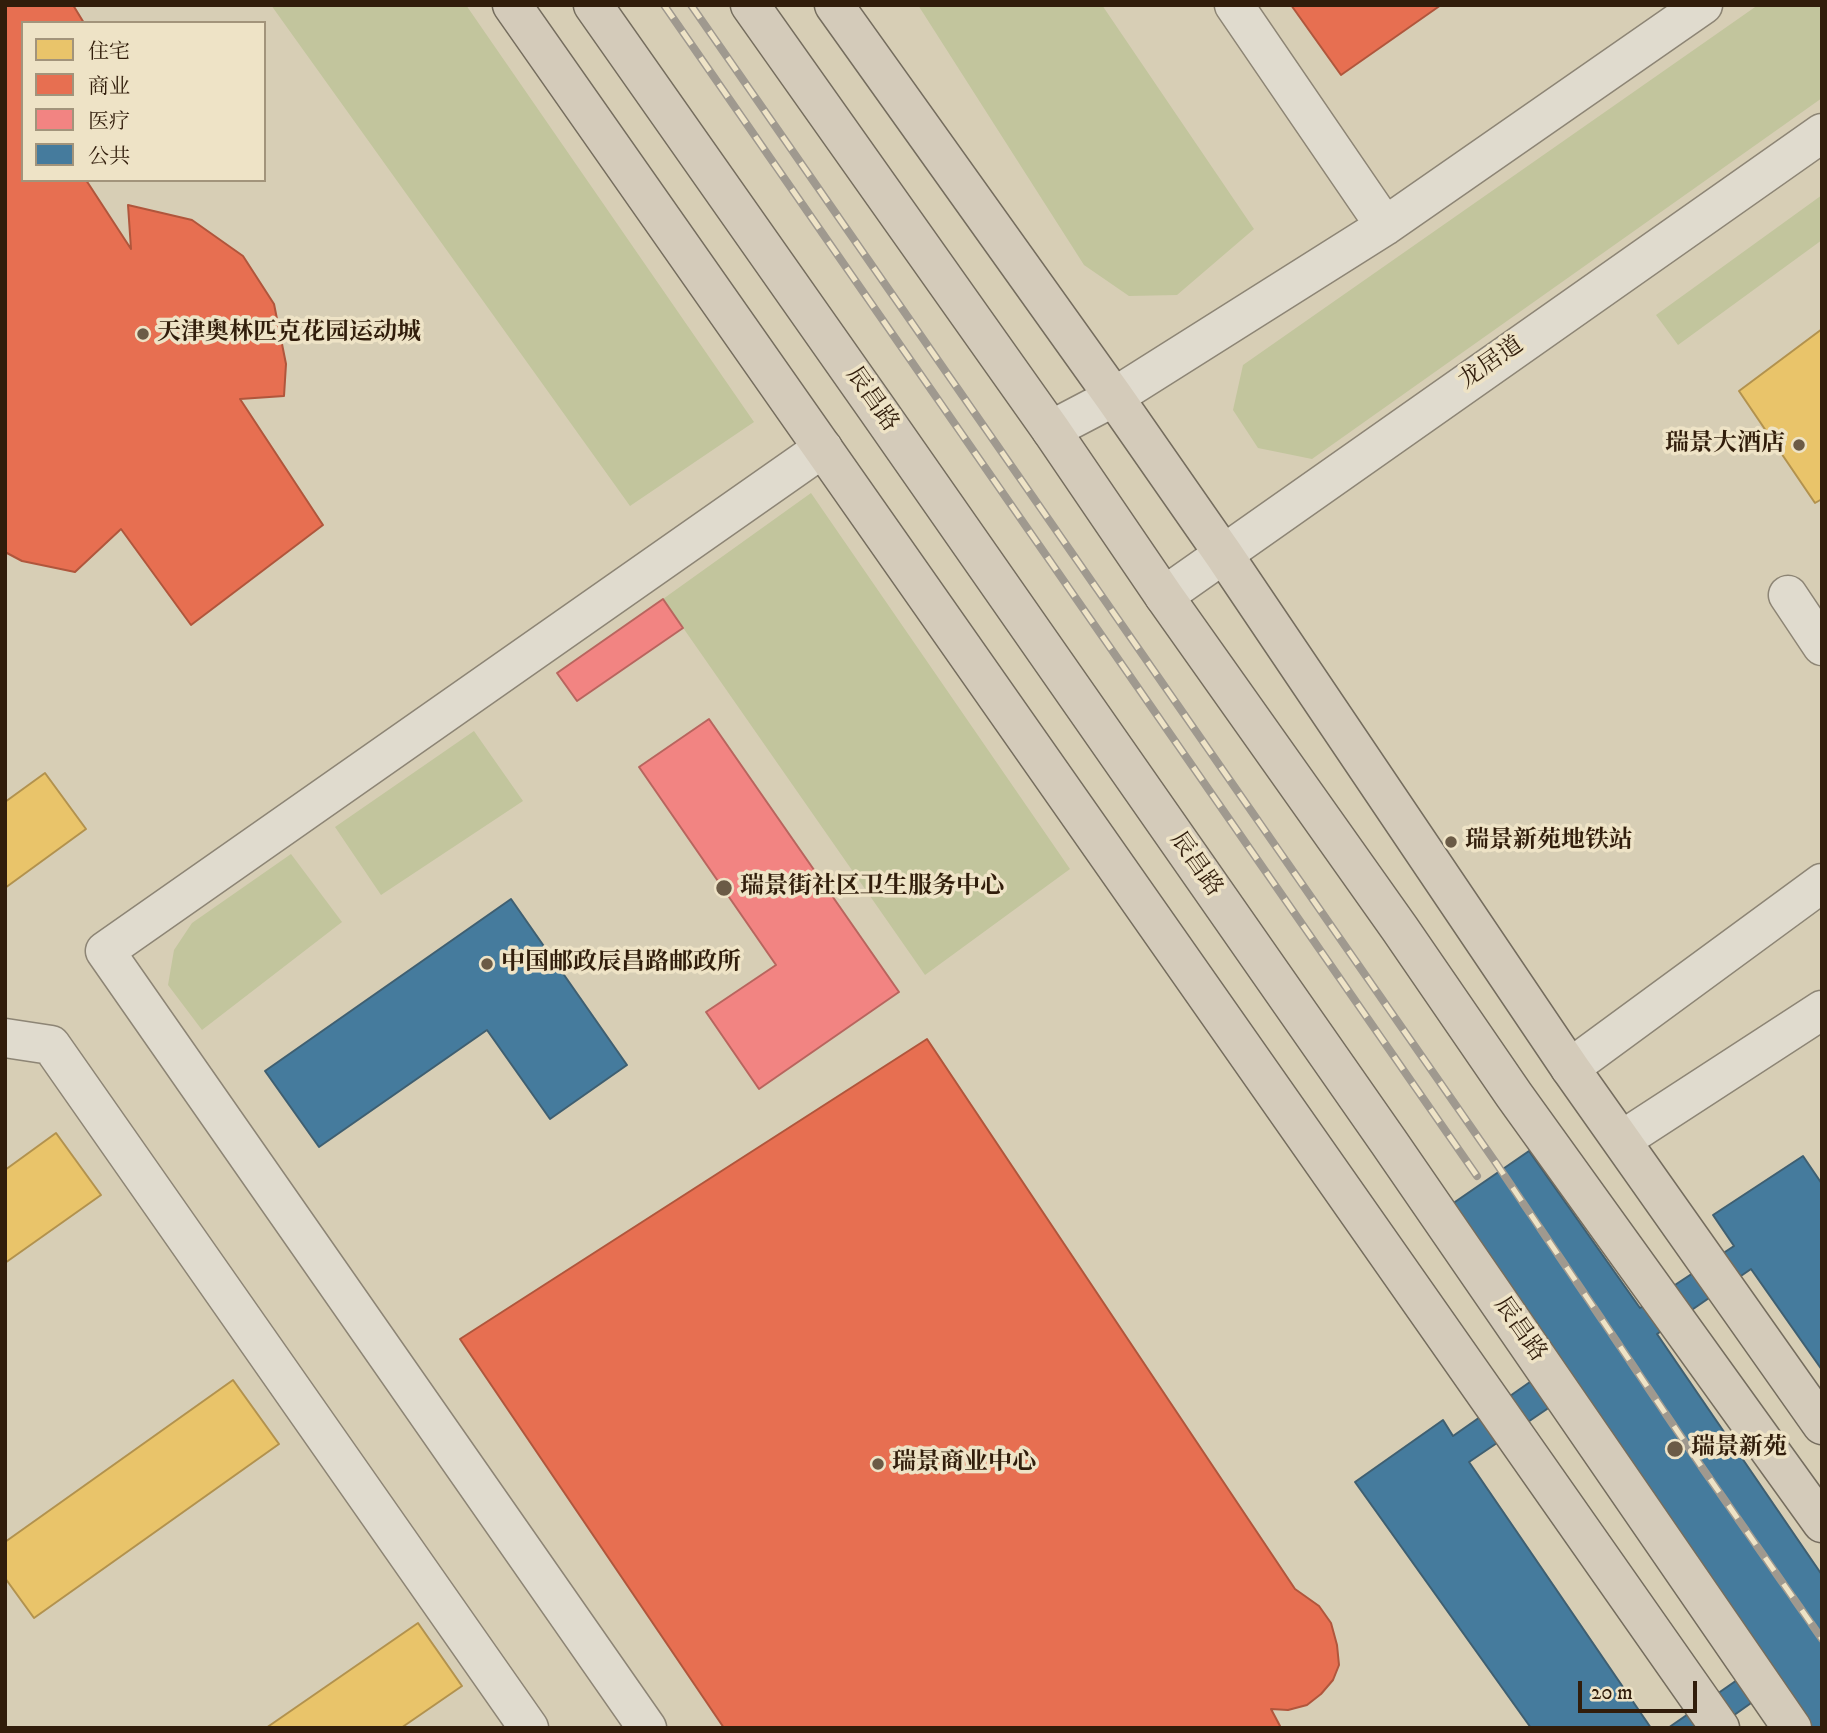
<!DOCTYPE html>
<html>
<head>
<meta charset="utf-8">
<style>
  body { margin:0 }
  #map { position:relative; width:1827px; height:1733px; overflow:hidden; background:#d7ceb5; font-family:"IM FELL DW Pica","Noto Serif SC",serif }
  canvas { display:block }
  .frame { position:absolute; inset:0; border:7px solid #311d0b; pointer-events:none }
  .legend { position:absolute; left:21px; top:21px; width:245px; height:161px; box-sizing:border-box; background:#eee3c6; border:2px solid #a2947b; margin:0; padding:9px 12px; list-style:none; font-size:21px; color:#311d0b }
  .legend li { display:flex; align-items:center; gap:14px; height:35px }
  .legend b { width:35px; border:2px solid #a2947b }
  .scale { position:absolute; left:1578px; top:1681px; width:119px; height:32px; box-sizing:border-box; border:4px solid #311d0b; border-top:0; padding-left:9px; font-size:21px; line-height:24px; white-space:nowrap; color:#311d0b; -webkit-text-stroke:5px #eee3c6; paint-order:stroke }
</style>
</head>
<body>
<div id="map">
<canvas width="1827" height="1733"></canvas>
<div class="frame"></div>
<ul class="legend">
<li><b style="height:19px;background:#e9c46a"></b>住宅</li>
<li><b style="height:19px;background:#e76f51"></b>商业</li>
<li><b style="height:19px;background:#f28482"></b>医疗</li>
<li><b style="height:19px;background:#457b9d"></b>公共</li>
</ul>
<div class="scale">20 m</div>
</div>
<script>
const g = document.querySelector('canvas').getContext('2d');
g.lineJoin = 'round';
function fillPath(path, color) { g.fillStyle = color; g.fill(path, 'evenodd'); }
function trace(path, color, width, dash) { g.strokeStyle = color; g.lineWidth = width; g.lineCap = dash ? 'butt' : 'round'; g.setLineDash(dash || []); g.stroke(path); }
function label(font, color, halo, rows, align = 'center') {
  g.font = font + ' "IM FELL DW Pica","Noto Serif SC",serif'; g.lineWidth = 7; g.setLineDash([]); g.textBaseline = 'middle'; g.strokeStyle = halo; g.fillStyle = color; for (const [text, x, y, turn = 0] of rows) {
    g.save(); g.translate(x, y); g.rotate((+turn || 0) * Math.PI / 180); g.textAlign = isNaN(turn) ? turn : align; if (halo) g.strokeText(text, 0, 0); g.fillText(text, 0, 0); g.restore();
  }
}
fillPath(new Path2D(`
  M271 5H466L754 422 630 506Z
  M918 5H1102L1254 229 1177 295 1129 296 1084 265Z
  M1758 5H1822V98L1312 459 1258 448 1233 410 1243 365Z
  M1822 195V240L1678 345 1656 315Z
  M811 493 1070 869 925 975 663 599Z
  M474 731 523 801 381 895 335 827Z
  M291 854 342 922 202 1030 168 985 174 950 192 923Z`), '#c2c59d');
const homes = new Path2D(`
  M1822 329V499L1815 503 1739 391Z
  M45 773 86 829 5 888V802Z
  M56 1133 101 1195 5 1263V1170Z
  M233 1380 279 1444 34 1618 5 1578V1542Z
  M418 1623 462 1686 401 1728H266Z`);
fillPath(homes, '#e9c46a');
trace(homes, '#b2924e', 2);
const shops = new Path2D(`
  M5 5H73L84 23H23V180H86L131 249 128 205 192 220 243 256 274 304 286 364 284 396 240 399 323 525 191 625 121 529 75 572 22 561 5 552Z
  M1291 5H1441L1341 75Z
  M927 1039 1295 1589 1319 1606 1331 1623 1337 1645 1339 1665 1333 1680 1321 1694 1307 1705 1288 1710 1271 1709 1280 1726 1278 1728H724L460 1339Z`);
fillPath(shops, '#e76f51');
trace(shops, '#b0563c', 2);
const health = new Path2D(`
  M663 599 683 628 577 701 557 673Z
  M709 719 899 992 759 1089 706 1012 776 965 639 767Z`);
fillPath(health, '#f28482');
trace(health, '#b8655e', 2);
const public = new Path2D(`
  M511 899 627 1065 550 1119 487 1030 319 1147 265 1071Z
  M1529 1151 1640 1308 1734 1246 1713 1215 1803 1156 1822 1184V1370L1751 1269 1657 1334 1822 1575V1728H1803L1775 1686 1716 1728H1668L1763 1662 1575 1390 1469 1462 1651 1728H1531L1355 1482 1443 1420 1453 1436 1557 1363 1452 1204Z`);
fillPath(public, '#457b9d');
trace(public, '#3f5f71', 2);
const minor = new Path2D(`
  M1234 5 1385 226
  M1051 430 1114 397 1385 226 1703 5
  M1788 595 1822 646
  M1164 596 1822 133
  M5 1038 51 1045 529 1728
  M1570 1068 1822 883
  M1622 1140 1822 1010
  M647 1728 105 951 823 448`);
const major = new Path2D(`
  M512 5 1720 1728
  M593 5 877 409 1388 1141 1792 1728
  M750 5 1051 430 1164 596 1400 929 1514 1095 1822 1523
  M834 5 1114 397 1224 555 1570 1068 1822 1425`);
trace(minor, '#8d8575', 41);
trace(major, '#756d5e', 41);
trace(minor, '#e0dbce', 38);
trace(major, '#d4cbba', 38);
const rail = new Path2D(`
  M664 5 1477 1176
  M691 5 1496 1163 1703 1469 1822 1639`);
trace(rail, '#9f998f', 8);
trace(rail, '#eee3c6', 5, [16]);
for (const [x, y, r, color] of [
  [143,334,7,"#6b5b46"],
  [1799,445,7,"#6b5b46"],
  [1451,842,7,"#6b5b46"],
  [724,888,9,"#6b5b46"],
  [487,964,7,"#6b5b46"],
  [1675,1449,9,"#6b5b46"],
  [878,1464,7,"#6b5b46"]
]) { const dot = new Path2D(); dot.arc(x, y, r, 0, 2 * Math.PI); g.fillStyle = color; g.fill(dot); trace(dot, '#eee3c6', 2.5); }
label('bold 24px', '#311d0b', '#eee3c6', [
  ["天津奥林匹克花园运动城",157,334],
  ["瑞景大酒店",1785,445,"right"],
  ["瑞景新苑地铁站",1465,842],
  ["瑞景街社区卫生服务中心",740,888],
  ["中国邮政辰昌路邮政所",501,964],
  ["瑞景新苑",1691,1449],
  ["瑞景商业中心",892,1464]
], 'left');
label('24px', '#311d0b', '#eee3c6', [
  ["龙居道",1492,364,-35],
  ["辰昌路",871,400,55],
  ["辰昌路",1195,865,55],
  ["辰昌路",1519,1330,55]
]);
</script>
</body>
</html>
